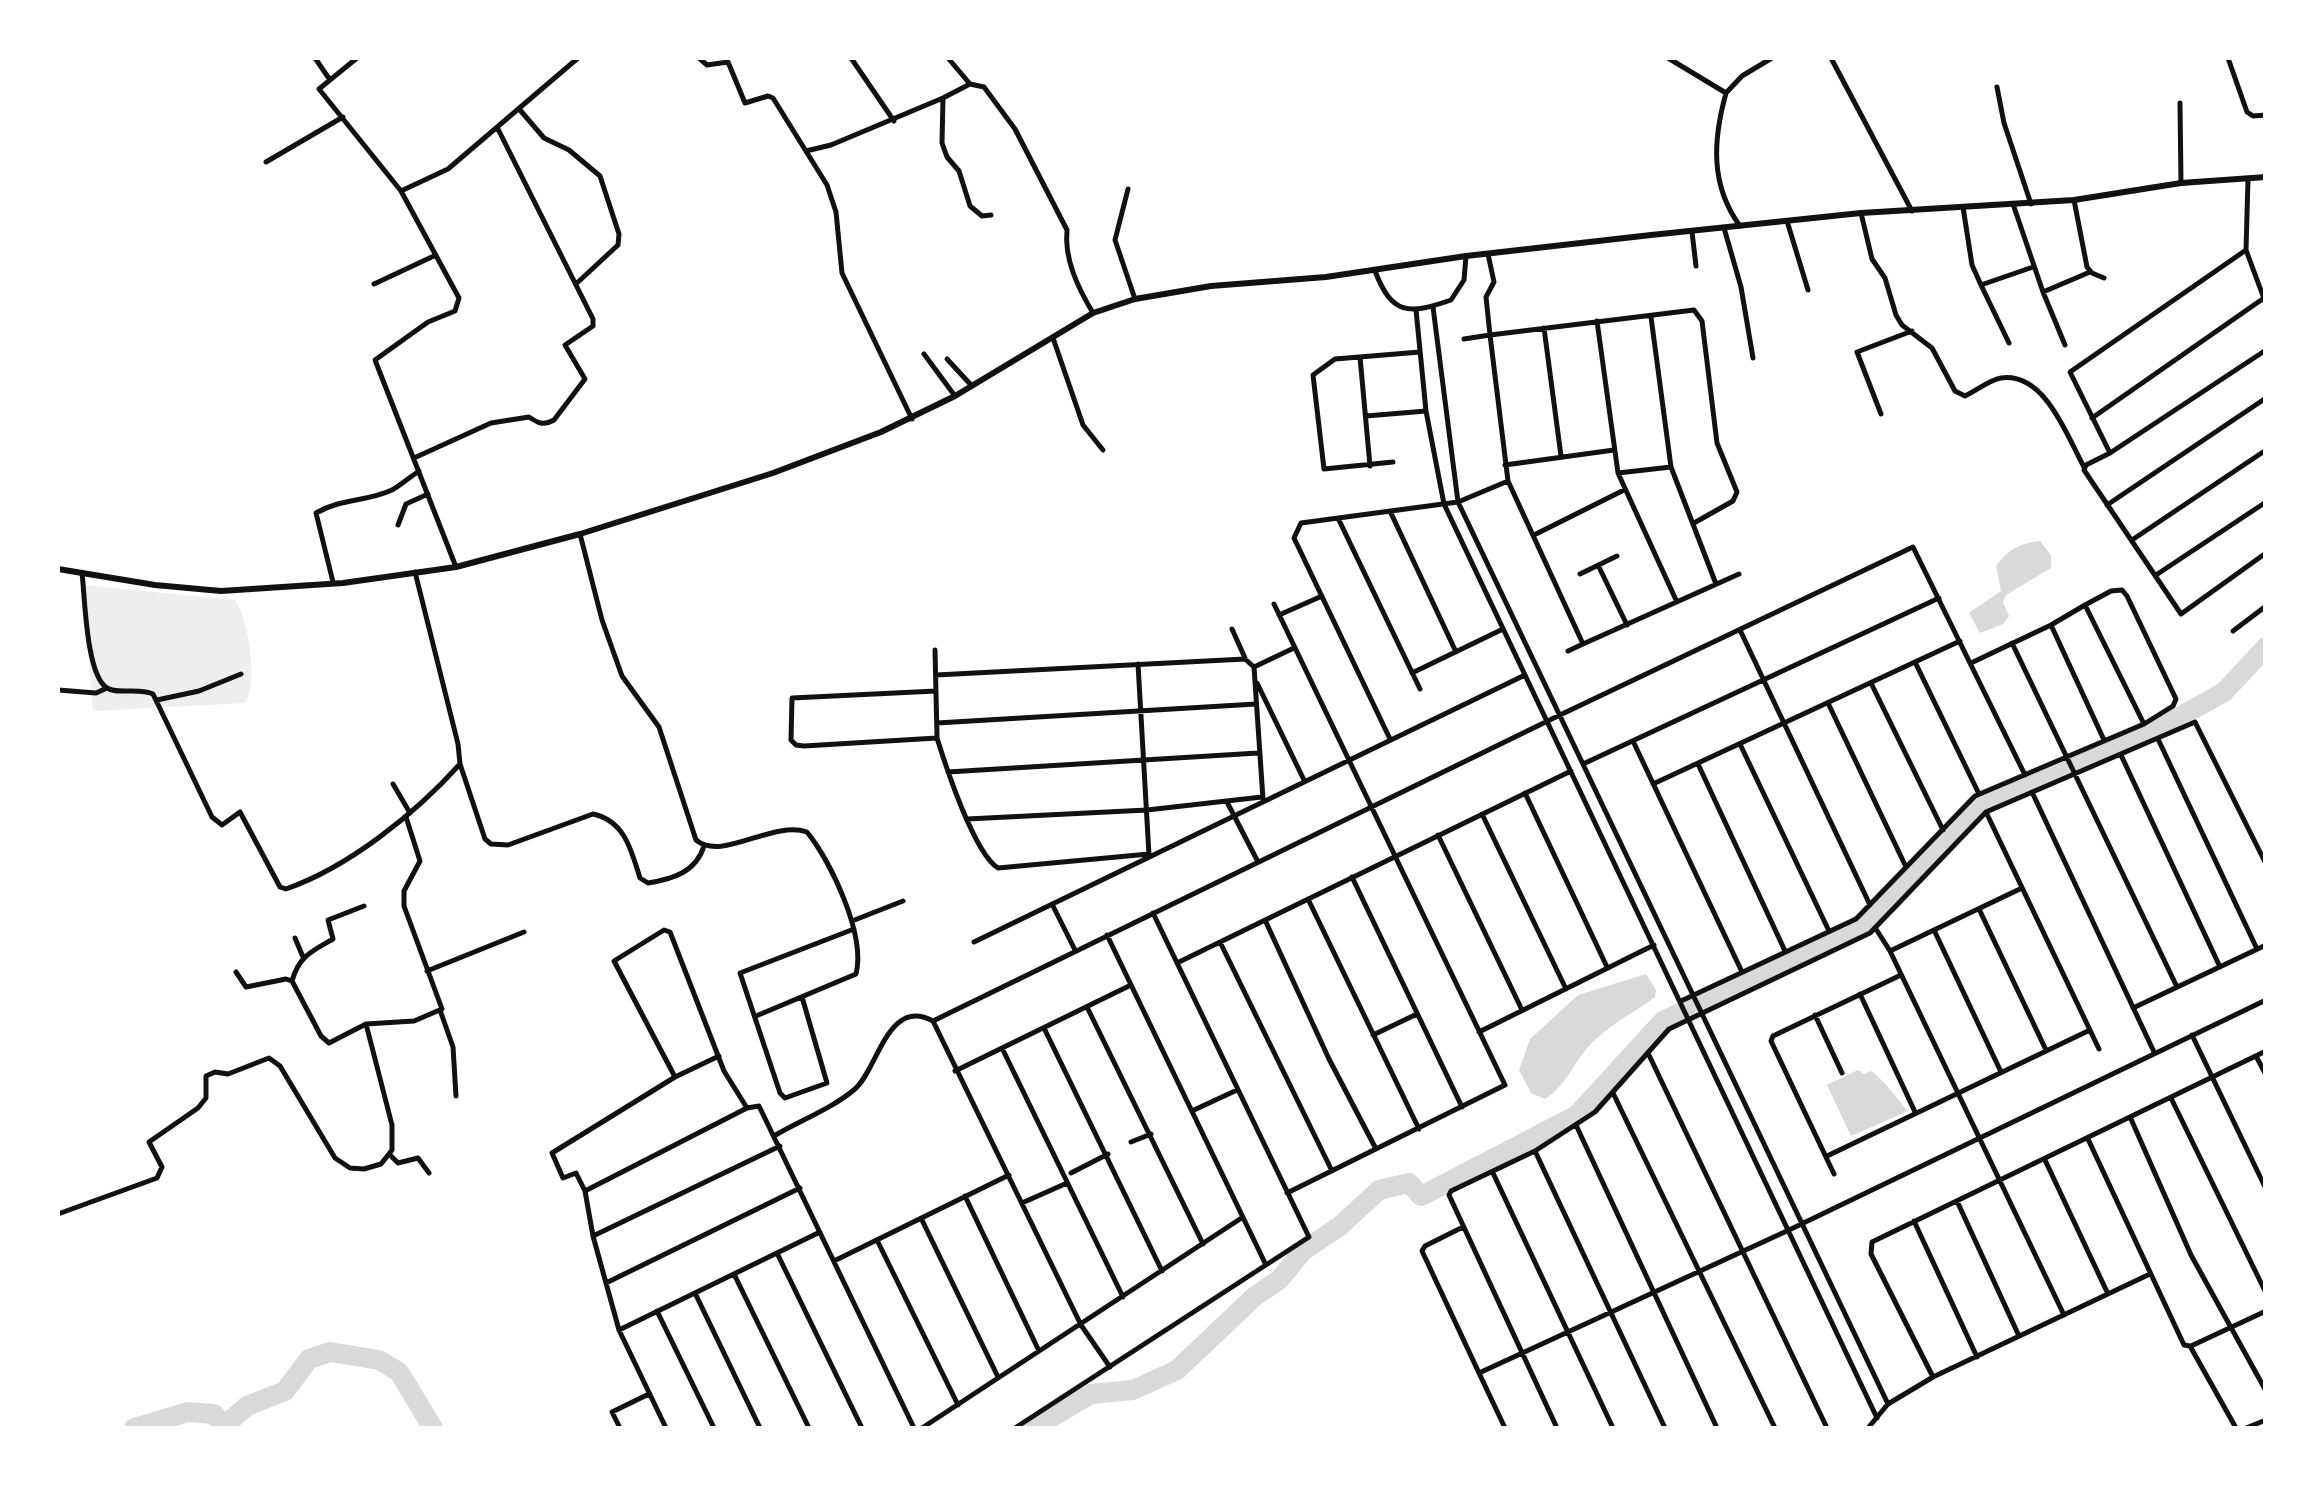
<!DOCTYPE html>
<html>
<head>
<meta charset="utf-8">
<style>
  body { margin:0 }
  #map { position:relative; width:2323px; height:1486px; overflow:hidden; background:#fff; font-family:Helvetica,sans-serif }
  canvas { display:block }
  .frame { position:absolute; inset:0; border:60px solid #fff; pointer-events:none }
</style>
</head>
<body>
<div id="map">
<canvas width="2323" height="1486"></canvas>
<div class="frame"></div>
</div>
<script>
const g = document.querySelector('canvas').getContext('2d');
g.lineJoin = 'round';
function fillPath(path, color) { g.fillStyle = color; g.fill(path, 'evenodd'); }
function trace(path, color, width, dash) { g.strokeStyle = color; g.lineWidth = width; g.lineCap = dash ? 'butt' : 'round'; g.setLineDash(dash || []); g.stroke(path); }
fillPath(new Path2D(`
  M83 585 235 600C248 620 259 682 245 703L93 711Z`), '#eee');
fillPath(new Path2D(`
  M2040 541 2051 555V568L2006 595 2003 603 2009 616 2003 624 1980 633 1969 613 2001 591 1996 566C2007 550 2020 543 2040 541Z
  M1646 974 1656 990 1655 997C1636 1011 1613 1023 1596 1039 1575 1057 1568 1085 1545 1099L1531 1093 1519 1070 1530 1039 1578 995Z
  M1858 1070 1864 1074 1871 1071C1885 1081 1895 1097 1908 1111L1851 1136 1827 1085Z`), '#d9d9d9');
trace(new Path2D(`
  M134 1428 188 1412 214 1414 224 1426 247 1406 285 1391 309 1359 330 1352 379 1360 399 1372 433 1428
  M1034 1428 1091 1394 1133 1390 1177 1370 1254 1297 1280 1279 1303 1251 1340 1226 1379 1190 1409 1183 1421 1196 1577 1115 1663 1021 1854 929 1890 902 1976 805 2183 715 2224 692 2266 647`), '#d9d9d9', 20);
trace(new Path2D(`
  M315 58 330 80
  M357 58 319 89 401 191 459 298 455 311 428 322 375 360 456 567
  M699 58 707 65 728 62 745 103 768 96 773 98 827 185 836 212 842 273 912 419
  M851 58 894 121
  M948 58 970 84 984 87 1015 129 1067 230C1064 259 1078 288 1093 313
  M1668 58 1726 93 1742 76 1772 58
  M1831 58 1912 211
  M2228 58 2247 112 2253 116 2266 115
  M970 84 943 98 942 143 947 157 959 171 970 206 982 216 991 215
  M1997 87 2004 123 2031 204
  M1726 93C1713 140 1710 185 1740 226
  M2180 103 2181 183
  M520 110 544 138 569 150 600 176 619 234 618 245 577 283
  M806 151 831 145 943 98
  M266 162 343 117
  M2248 179 2246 250 2266 304
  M1128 189 1115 240 1135 299
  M401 191 448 169 578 58
  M2074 200 2087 267 2092 273 2104 278
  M2013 204 2043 292 2090 272
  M1963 207 1972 265 1981 285
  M1861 213 1872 259 1885 278 1896 315 1902 325 1932 348 1955 391 1965 396C1976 391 1989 380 2001 378 2045 372 2067 436 2084 467
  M1787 221 1808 290
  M1724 228 1741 287 1753 358
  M1692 232 1696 266
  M1375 271C1392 315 1408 315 1451 300L1464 280 1466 256
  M374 284 436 255
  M2043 292 2065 345
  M1433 307 1458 502 1888 1404
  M1416 310 1426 411 1444 504 1877 1418
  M1651 317 1671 467 1716 584
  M1597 321 1618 473 1676 600
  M1544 328 1561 456
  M1053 338 1083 425 1103 450
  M1464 339 1490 335 1486 297 1494 282 1488 254
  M2009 343 1981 285 2033 267
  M2266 350 2110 453 2086 465 2084 470 2181 614 2266 553
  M924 354 955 396
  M1360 357 1370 466
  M947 359 972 386
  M1881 414 1857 352 1912 331
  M1366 416 1426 411
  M2092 418 2264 298
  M2110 453 2070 372 2246 250
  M414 458 491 423 529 417C538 423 543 426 554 420L585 379 565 345 593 326V319L497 127
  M1393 462 1324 469 1313 375 1335 359 1420 352
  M1505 465 1614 450
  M1618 473 1671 467
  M1508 481 1490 335 1694 310 1702 321 1717 443 1737 492 1733 501 1694 523
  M2107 505 2266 398
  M1390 511 1456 652
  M1338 518 1420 689
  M398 525 406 504 428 494
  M580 534 602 620 622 676 659 727 696 840C722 862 772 820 807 832 831 862 866 935 856 974L756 1016
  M1534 535 1624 490
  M2132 540 2266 450
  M1598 565 1627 625
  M82 573C85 597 86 675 107 688 118 695 137 687 153 694L212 817 222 825 240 812 280 887 286 889C349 867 416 813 460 764L458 744 415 572
  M1580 574 1617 556
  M2156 575 2266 502
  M333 582 316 513C342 498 366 502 392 490 401 485 410 477 419 471
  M1274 604 1505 1085 1287 1193
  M2085 605 2111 591 2122 590 2127 596 2176 699 2173 706 2144 724
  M1279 615 1322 596
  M2051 625 2104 740
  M1232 629 1245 658
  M1740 630 1870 905
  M2233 631 2266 606
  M2012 643 2177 987
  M935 650 937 737
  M1568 651 1583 644
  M1915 662 1979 794
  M1138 664 1149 855
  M1412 673 1503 629
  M936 675 1245 659 1254 667
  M1257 683 1304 780
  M1871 683 1943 830
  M58 690 96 693 107 688
  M936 691 792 698 791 740 796 745 804 746 937 738C946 767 974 853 998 868L1149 854
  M157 700 199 691 241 674
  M1828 703 1906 867
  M937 723 1256 704
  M1390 739 1294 538 1301 523 1458 502 1508 481 1583 644 1739 574
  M2158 739 2257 949
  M1633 741 1742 972
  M1740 744 1829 931
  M2121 755 2220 967
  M460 764 485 839 491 844 508 845 593 814C625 821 631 850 640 878L648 883C673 879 696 872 704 846
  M1583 764 1939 598
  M1698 764 1785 951
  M948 772 1258 753
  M393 784 410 813
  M1653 784 1960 641
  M2032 792 2154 1052
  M1525 793 1607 967
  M1263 799 1254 667 1294 648
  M1227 802 1258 862
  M1986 812 2099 1049
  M1482 814 1566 989
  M967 819 1147 810 1262 797
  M1438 835 1522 1010
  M1352 877 1462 1107
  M1308 899 1419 1129
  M1052 904 1075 950
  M364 906 328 920 333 939C312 951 299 956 292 981L321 1036 329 1043 366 1024 414 1021 442 1009 404 906V891L420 861 406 817
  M1979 909 2046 1050
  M1265 920 1329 1059 1376 1149
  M852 921 903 901
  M1876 929 1890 951 2064 1315
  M1934 930 2001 1072
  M1107 935 1265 1263
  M295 938 303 957
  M974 942 1525 675
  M1220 942 1332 1171
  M1890 951 2022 888
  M1177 963 1571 771
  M427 971 524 932
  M236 972 246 987 286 979 292 981
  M1860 994 1915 1112
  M802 997 827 1083 785 1098 780 1093 740 973 854 929
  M1681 1001 1856 919 1975 796 2144 724 2085 605 2051 625 1971 663
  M1087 1007 1203 1244
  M2133 1008 2266 945
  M440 1010 453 1047 456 1096
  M1815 1015 1842 1073
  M1044 1028 1162 1271
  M1479 1032 1654 945
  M1373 1035 1417 1014
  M2192 1035 2266 1189
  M1002 1048 1123 1297
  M1648 1053 1827 1428
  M2256 1056 2266 1075
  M955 1071 1131 985
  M675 1077 614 961 664 930 670 932 724 1071 747 1108
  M1613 1093 1775 1428
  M2171 1098 2266 1293
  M1194 1110 1237 1090
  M2131 1119 2191 1255 2266 1391
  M1576 1125 1717 1428
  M774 1136C799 1121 833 1108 855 1089 878 1069 888 996 933 1021
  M2088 1139 2184 1345 2190 1346 2236 1428
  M1131 1142 1151 1134
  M1535 1151 1665 1428
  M389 1154 398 1163 418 1158 429 1173
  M1827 1156 2090 1030
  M2045 1160 2108 1294
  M1071 1173 1108 1154
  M1493 1173 1613 1428
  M1834 1174 1771 1041 1773 1036 1901 975
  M585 1191 747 1108 759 1106 914 1428
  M965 1196 1039 1351
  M1957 1201 2019 1336
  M1022 1203 1067 1183
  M58 1214 157 1178 162 1167 149 1142 198 1108 206 1098V1076L215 1072 228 1074 269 1058 280 1066 335 1158 350 1168 364 1169 381 1164 392 1150V1125L366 1024
  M921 1218 998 1377
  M1914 1221 1977 1357
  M1463 1227 1425 1246 1422 1251 1479 1373 1789 1230 2266 1000
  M593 1236 780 1146
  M877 1240 958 1405
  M777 1253 862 1428
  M834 1261 1009 1175
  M734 1274 809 1428
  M606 1283 800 1188
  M695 1293 760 1428
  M657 1311 714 1428
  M619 1330 820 1232
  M2191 1346 2266 1311
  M1110 1367 1081 1325 933 1021 1560 715 1913 547 2025 775
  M1479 1373 1505 1428
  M1933 1377 1871 1254 1872 1242 2266 1051
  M620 1428 612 1412 649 1394
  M666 1428 619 1330 593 1236 585 1191 576 1173 563 1178 552 1153 675 1077 719 1056
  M922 1428 1243 1217
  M1015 1428 1309 1237 1153 913
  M1557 1428 1449 1195 1451 1191 1535 1151 1595 1112 1669 1029 1870 933 1986 812 2195 722 2266 864
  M1868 1428 1888 1404 1933 1377 2150 1274
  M2246 1428 2266 1420`), '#111', 5);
trace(new Path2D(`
  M58 569 155 585 221 591 343 583 456 567 580 534 773 473 881 432 955 396 1093 313 1135 299 1211 286 1326 277 1466 256 1651 235 1861 213 2074 200 2181 183 2266 177`), '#111', 6);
</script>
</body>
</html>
